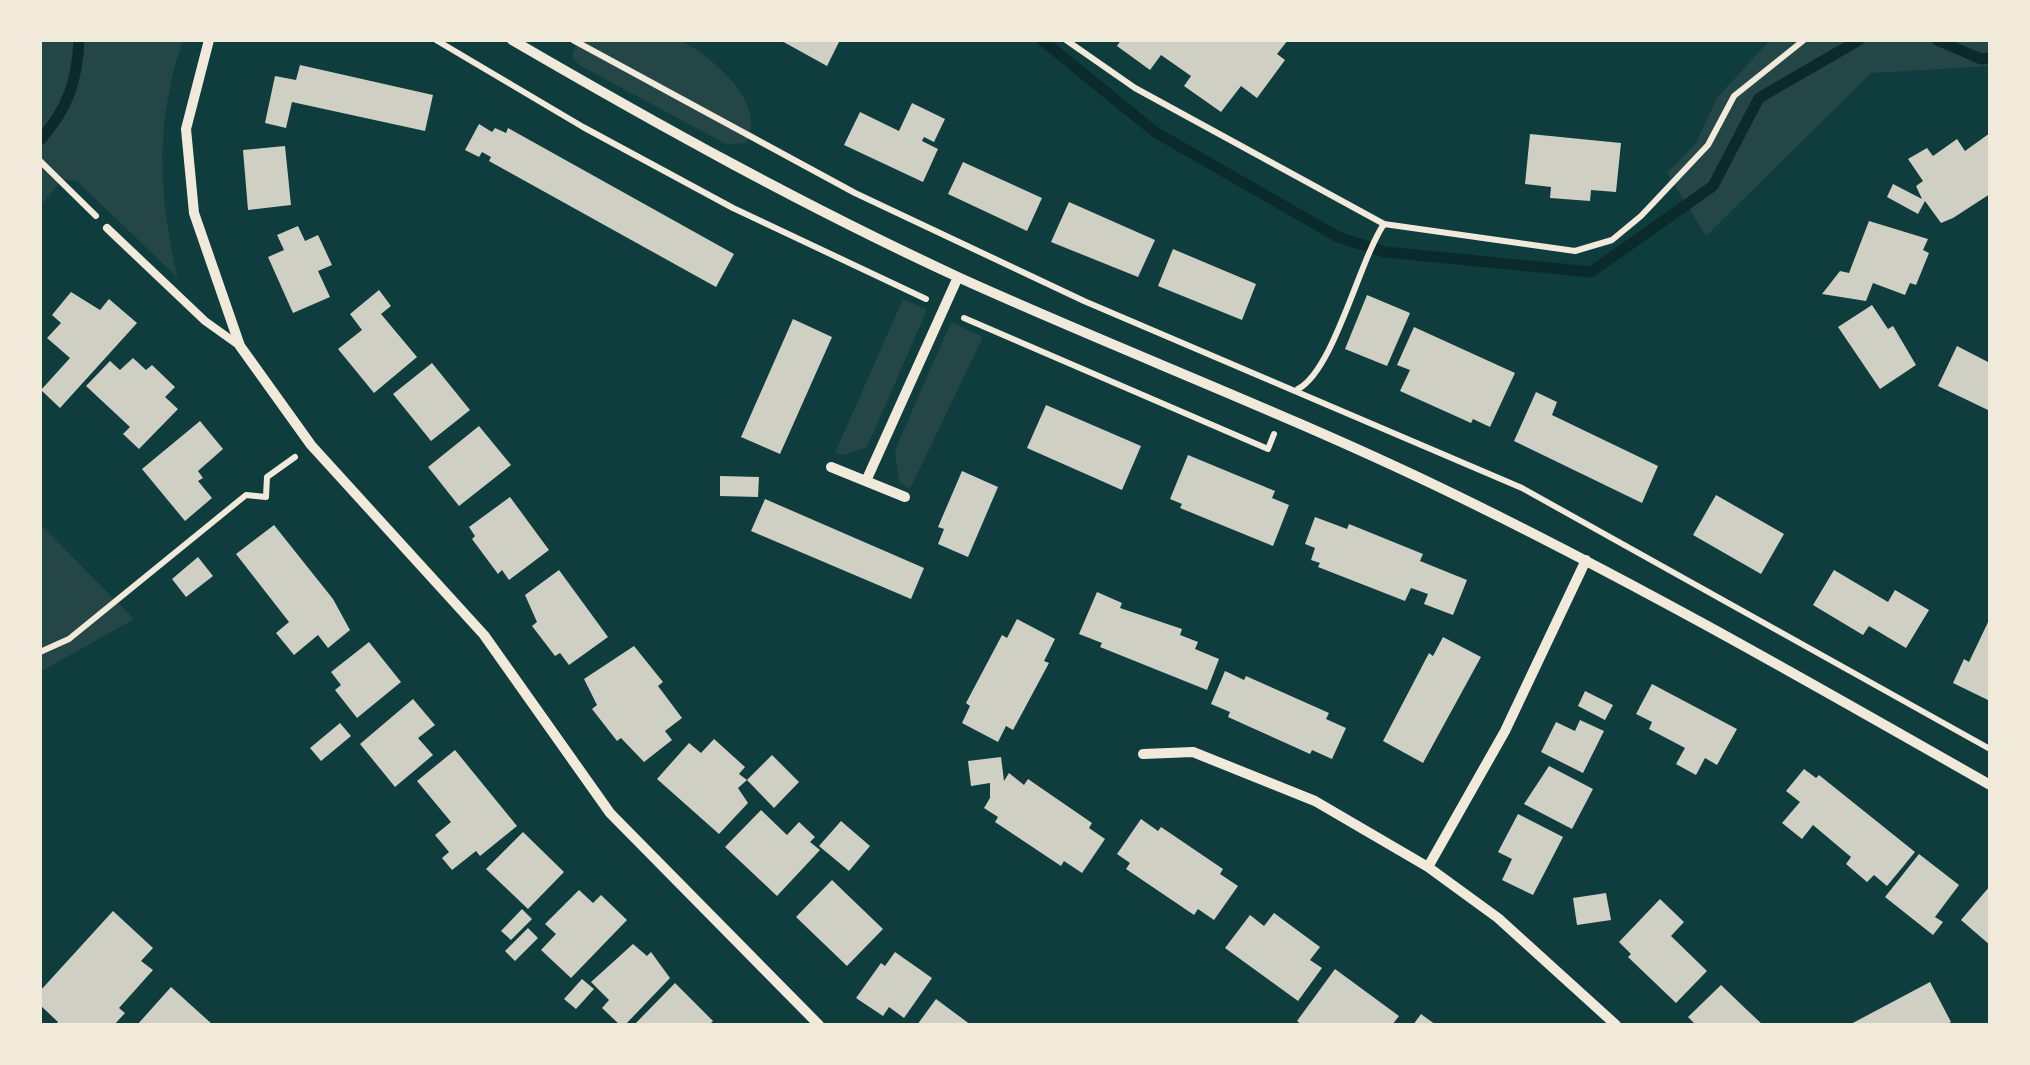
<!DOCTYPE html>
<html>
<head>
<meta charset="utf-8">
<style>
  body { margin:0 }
  #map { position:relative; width:2030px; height:1065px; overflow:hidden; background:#0f3d3e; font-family:"Libre Baskerville",serif }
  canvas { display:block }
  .frame { position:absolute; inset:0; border:42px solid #f1e9da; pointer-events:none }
</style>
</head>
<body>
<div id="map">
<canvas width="2030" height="1065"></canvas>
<div class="frame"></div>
</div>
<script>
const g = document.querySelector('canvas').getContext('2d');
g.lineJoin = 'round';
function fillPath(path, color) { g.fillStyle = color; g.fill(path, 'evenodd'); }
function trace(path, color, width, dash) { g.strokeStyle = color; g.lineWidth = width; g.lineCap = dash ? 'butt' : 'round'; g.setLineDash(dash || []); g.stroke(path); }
fillPath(new Path2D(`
  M40 40H183C155 120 158 197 178 278L77 181 63 179 40 206Z
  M578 40H679C711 55 769 104 746 143L726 144 579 65 572 56Z
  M1770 40H1990V66L1871 73 1706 236 1667 173 1696 143 1717 98Z
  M903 299 927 310 867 447 845 455 835 453Z
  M951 322 983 337 910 489 899 482 895 450Z
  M40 524 134 619 40 672Z`), '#244646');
trace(new Path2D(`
  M1042 40 1155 132 1338 237 1385 252 1591 272 1713 186 1759 98 1859 40
  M1937 40 1981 59 1990 58
  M40 140C68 109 77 81 79 40`), '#0a2a2b', 11);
fillPath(new Path2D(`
  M780 40H840L827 66Z
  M1121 40H1288L1277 54 1285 60 1257 98 1241 86 1221 112 1184 86 1191 76 1161 55 1150 70 1117 46Z
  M300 65 433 95 425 131 292 102 286 128 265 123 275 76 296 80Z
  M912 103 945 119 934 142 924 137 922 141 938 149 923 182 844 145 860 112 899 131Z
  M479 124 492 132 495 128 506 133 508 128 734 254 716 287 489 161 491 157 482 152 479 157 465 150Z
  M1990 133V194L1953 218 1941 223 1925 201 1918 214 1887 197 1893 184 1922 199 1916 186 1923 181 1908 159 1927 148 1933 156 1957 139 1965 151Z
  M1530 134 1621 143 1616 192 1591 190 1590 201 1550 198 1551 187 1525 184Z
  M285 146 291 205 248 210 243 150Z
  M963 162 1042 198 1027 231 948 194Z
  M1069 202 1155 240 1138 277 1051 242Z
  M1869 221 1928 239 1923 250 1929 253 1916 285 1910 283 1905 295 1873 283 1866 301 1822 294 1840 271 1849 273Z
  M298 226 305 241 318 235 332 265 318 271 330 297 293 313 268 257 284 250 277 235Z
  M1173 249 1256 284 1242 320 1158 286Z
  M379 290 391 306 381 314 417 357 374 393 338 349 362 330 350 314Z
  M71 292 100 310 109 299 137 323 60 408 41 390 70 358 47 338 61 323 52 315Z
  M1367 295 1410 313 1387 366 1345 349Z
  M1872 305 1888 329 1893 326 1916 365 1880 389 1838 327Z
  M793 319 832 337 780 454 741 437Z
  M1414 327 1515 373 1490 427 1473 419 1471 423 1400 391 1410 370 1397 365Z
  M1957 346 1990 363V411L1938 386Z
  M133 358 146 370 152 365 175 387 165 397 178 409 139 449 123 434 130 427 86 386 110 361 120 370Z
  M432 363 470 410 431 441 393 394Z
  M1536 392 1557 402 1552 415 1658 466 1642 503 1514 441Z
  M1046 405 1141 446 1122 490 1027 448Z
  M200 421 223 449 198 471 203 478 198 481 212 498 185 521 142 469Z
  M479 426 511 465 459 506 428 467Z
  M1188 455 1275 491 1272 498 1289 505 1273 546 1180 508 1182 504 1170 499Z
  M962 471 998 487 968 557 938 544 944 529 938 527Z
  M720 476 759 477 758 497 720 496Z
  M1716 495 1784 534 1761 574 1693 535Z
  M510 497 549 550 509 580 502 570 498 574 472 539 475 536 469 527Z
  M765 499 924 568 911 599 751 531Z
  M1315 517 1347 529 1349 524 1423 554 1420 561 1467 580 1453 615 1424 604 1428 594 1411 588 1405 601 1318 567 1320 563 1311 560 1315 548 1305 544Z
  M274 525 333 599 350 630 328 648 318 635 294 655 276 633 289 622 236 554Z
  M198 557 213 576 186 597 172 579Z
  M559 570 608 637 569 665 560 653 555 656 532 626 537 622 525 595Z
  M1834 570 1888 602 1895 590 1929 610 1906 648 1869 626 1863 635 1813 605Z
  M1097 592 1122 603 1120 608 1182 629 1180 635 1198 642 1195 649 1219 659 1207 690 1100 647 1102 643 1079 634Z
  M1990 618V701L1953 683 1964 659 1969 662Z
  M1017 619 1055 639 1044 661 1049 663 1013 730 1006 726 998 742 962 723 970 706 966 703 1002 635 1007 638Z
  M1443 637 1481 657 1423 763 1383 741 1429 653 1433 656Z
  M369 642 401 682 357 718 335 690 341 685 331 672Z
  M634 646 663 682 658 686 682 718 665 731 672 740 644 762 621 738 617 741 592 709 597 705 584 679Z
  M1225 671 1244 680 1246 676 1329 713 1326 719 1346 728 1332 759 1312 750 1310 754 1228 717 1230 712 1211 704Z
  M1652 684 1737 729 1717 765 1705 758 1696 775 1676 764 1685 748 1649 729 1652 722 1636 714Z
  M1585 691 1613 705 1605 720 1578 706Z
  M413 699 435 725 418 738 433 755 395 787 360 744Z
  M1580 720 1604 731 1583 773 1541 752 1556 722 1575 731Z
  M340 723 351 736 321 761 310 748Z
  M714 739 745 767 739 774 747 780 772 755 799 782 774 808 747 780 738 788 748 803 719 834 657 779 689 743 701 753Z
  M455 750 517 826 480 856 476 851 452 870 442 858 449 852 435 835 451 822 417 781Z
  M1001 757 1004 781 1009 773 1024 785 1028 779 1092 823 1089 828 1105 839 1082 873 1064 861 1061 866 995 822 998 817 984 808 990 798V783L971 786 968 761Z
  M1549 766 1593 789 1572 829 1524 804Z
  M1804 769 1816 778 1819 775 1915 852 1887 886 1874 875 1867 882 1846 864 1851 857 1813 825 1802 839 1782 823 1800 802 1786 791Z
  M761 810 787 835 799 822 815 837 810 842 820 850 777 896 725 847Z
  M1518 814 1563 837 1533 895 1502 880 1512 859 1498 852Z
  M1141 819 1158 831 1161 827 1223 869 1220 874 1238 886 1214 920 1198 909 1194 915 1126 869 1130 863 1117 854Z
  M841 821 870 846 849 871 819 846Z
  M523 832 564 872 528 909 486 869Z
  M1919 854 1959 885 1935 917 1943 922 1933 935 1885 897Z
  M832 880 883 929 847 966 796 917Z
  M1990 886V945L1961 920Z
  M579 890 593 903 601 895 627 920 571 978 541 950 556 934 545 924Z
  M1606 893 1611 920 1577 925 1573 898Z
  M1660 899 1684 922 1671 936 1707 971 1676 1003 1628 957 1631 954 1619 942Z
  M522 909 532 919 511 940 501 931Z
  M113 911 153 948 141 961 153 970 119 1008 125 1013 114 1025H55L58 1022 40 1005V991Z
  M1274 913 1320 947 1310 960 1322 968 1298 1001 1225 948 1250 915 1264 926Z
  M528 928 538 938 515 961 505 951Z
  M633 944 647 956 651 952 670 978 625 1025H620L602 1008 609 1000 591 982Z
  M895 952 932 978 904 1018 889 1007 883 1016 856 998 881 963 885 966Z
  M1335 969 1399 1016 1392 1025H1302L1297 1021Z
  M582 979 594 989 576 1009 564 999Z
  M1930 982 1951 1022 1946 1025H1849Z
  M675 983 713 1021 709 1025H634Z
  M1721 985 1747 1010 1763 1025H1696L1688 1017Z
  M171 987 213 1025H137Z
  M936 999 971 1025H917Z
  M1421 1014 1436 1025H1413Z`), '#cfcfc3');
trace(new Path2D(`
  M436 40 583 127 733 208 926 299
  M573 40 855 193 1084 301 1522 488 1990 749
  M1066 40 1135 88 1384 224 1575 251 1612 240 1641 216 1708 145 1734 96 1804 40
  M40 161 96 216
  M964 318 1268 449 1274 434
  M1298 389C1334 370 1359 261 1384 224
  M40 652 69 639 246 495 266 497 267 477 295 457`), '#f1e9da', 6);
trace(new Path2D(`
  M107 228 205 321 240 346`), '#f1e9da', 8);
trace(new Path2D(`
  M209 40 186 129 194 213 240 346 311 445 484 635 610 813 819 1025
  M512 40C658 125 806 207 960 278 1119 350 1283 412 1441 488 1628 578 1809 682 1990 785
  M831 467 905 497
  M866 481 958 277
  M1143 754 1193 752 1315 801 1428 867 1498 918 1616 1025
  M1428 867 1505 731 1586 560`), '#f1e9da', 10);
</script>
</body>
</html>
